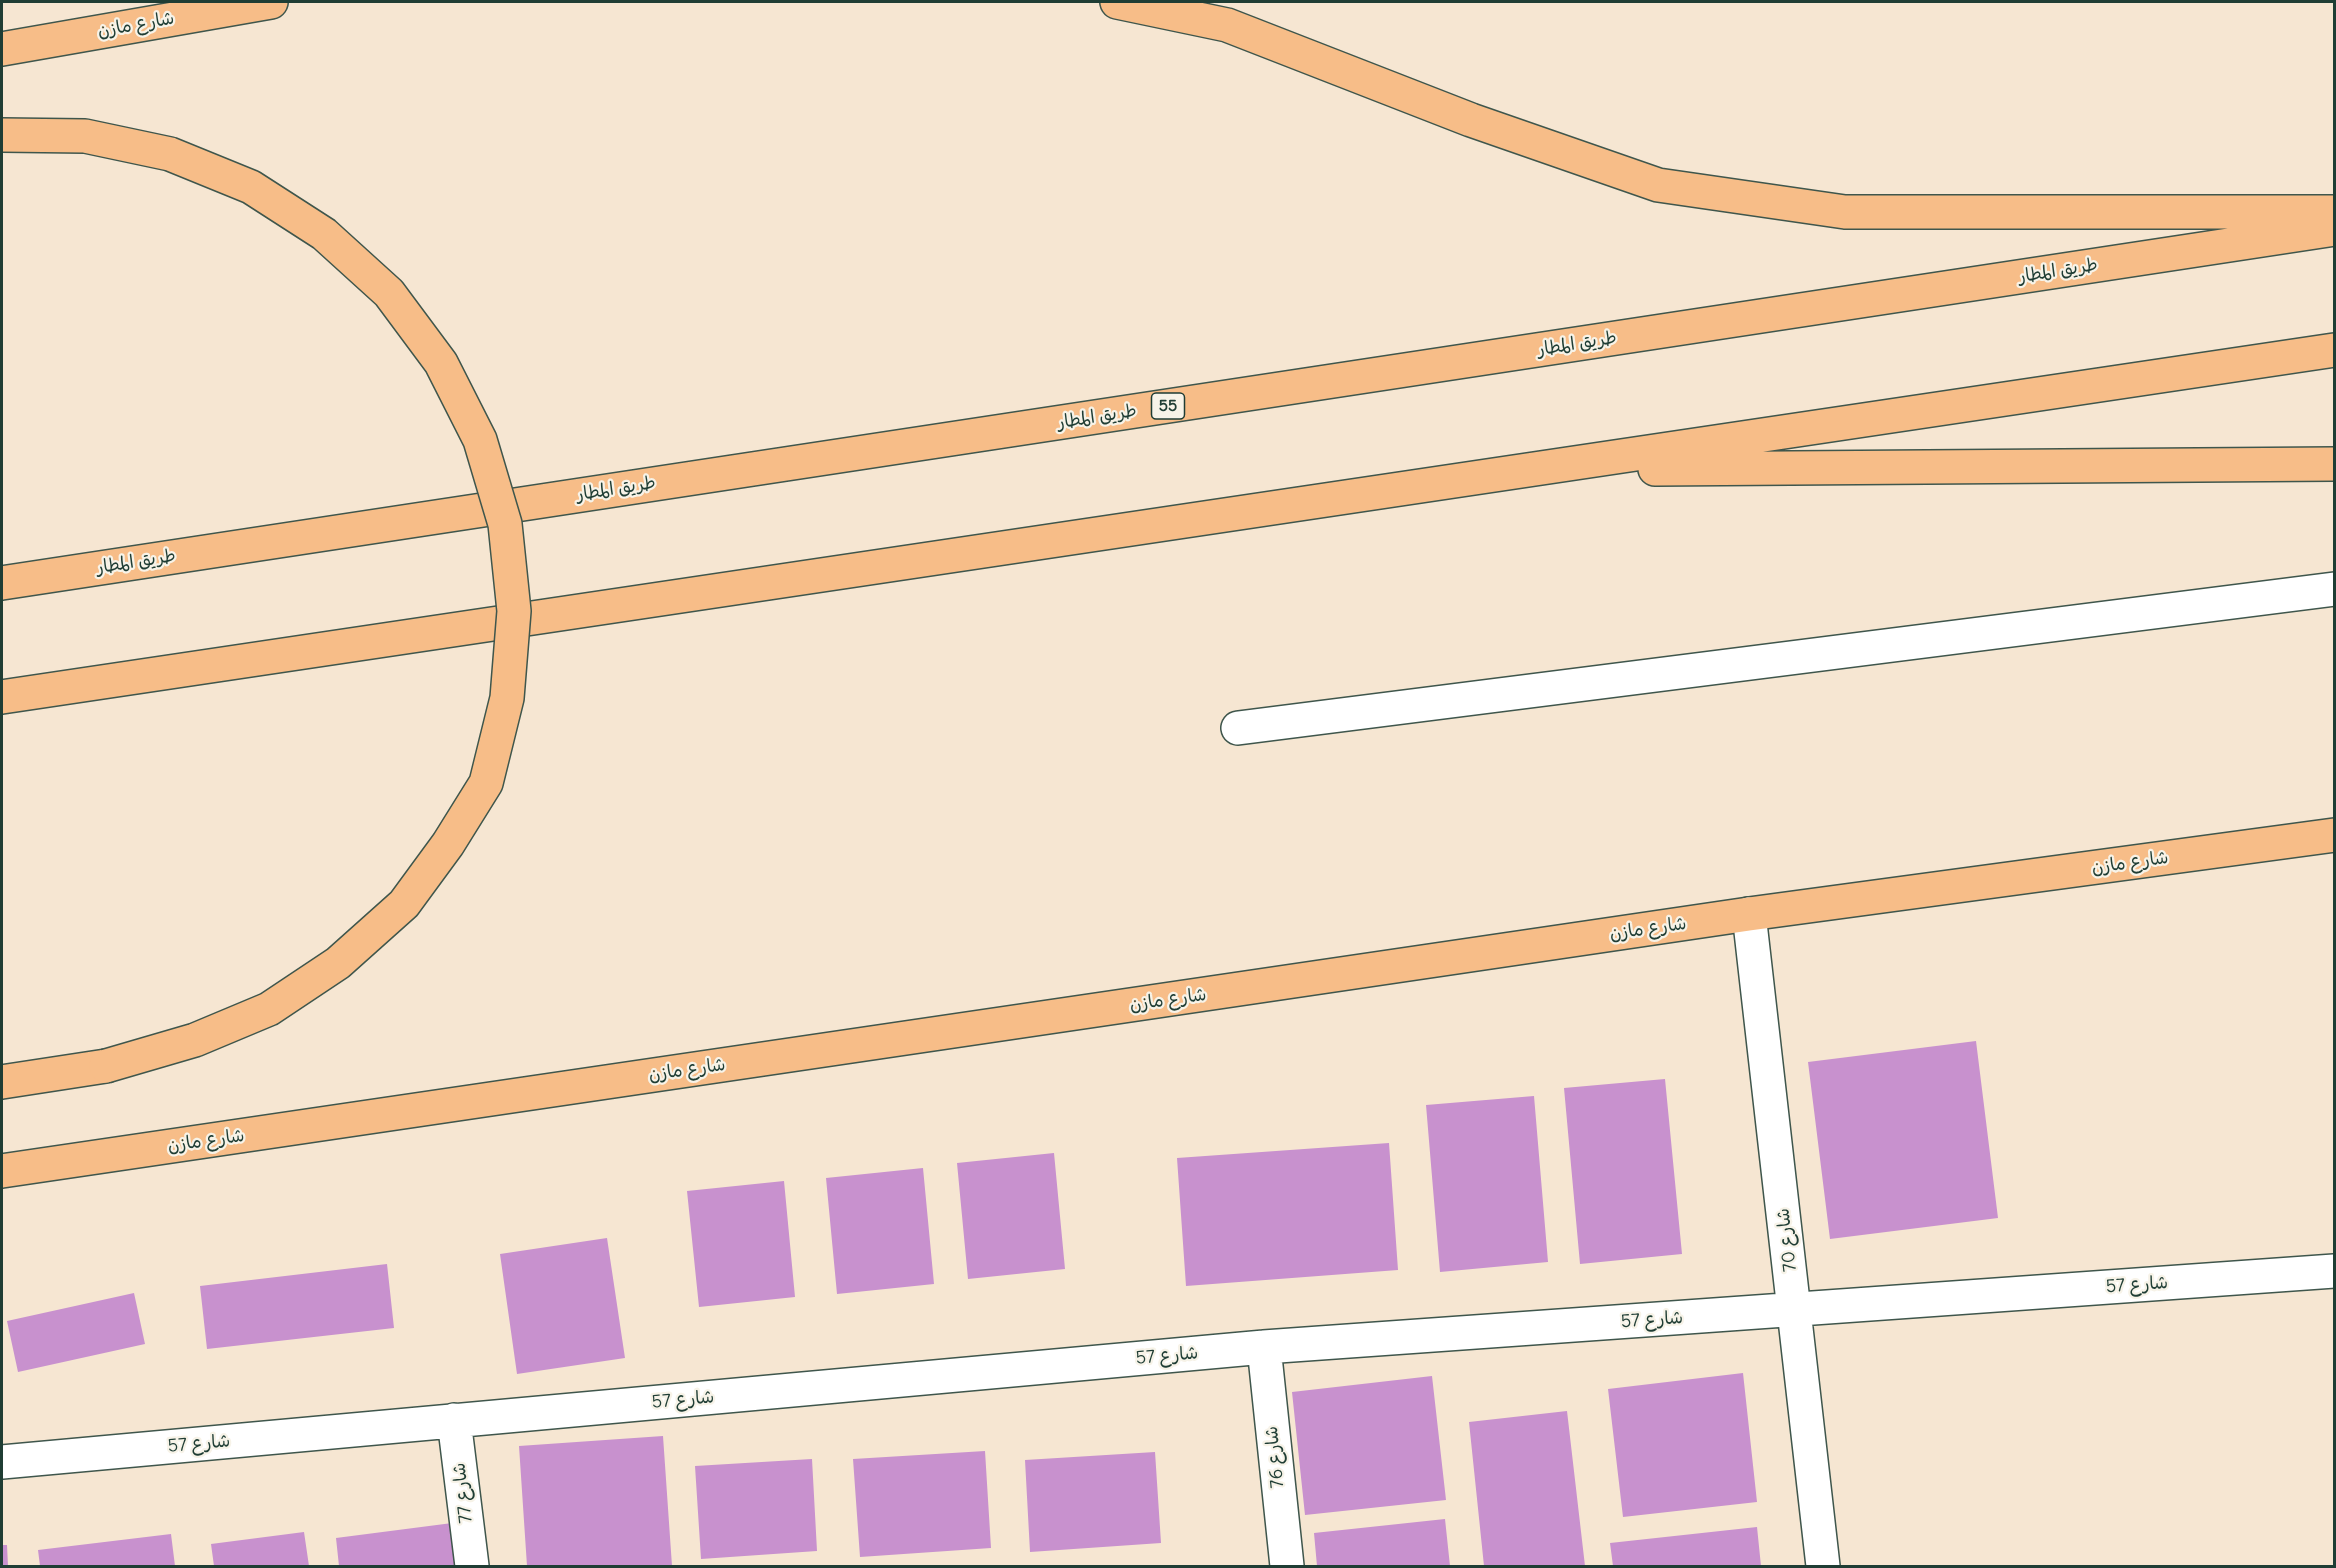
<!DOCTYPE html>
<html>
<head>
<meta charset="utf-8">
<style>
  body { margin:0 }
  #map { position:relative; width:2336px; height:1568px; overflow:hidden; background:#f6e6d2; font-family:Delius,sans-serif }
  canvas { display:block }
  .frame { position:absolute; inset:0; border:3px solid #1f3d34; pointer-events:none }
</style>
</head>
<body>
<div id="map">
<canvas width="2336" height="1568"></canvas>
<div class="frame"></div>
</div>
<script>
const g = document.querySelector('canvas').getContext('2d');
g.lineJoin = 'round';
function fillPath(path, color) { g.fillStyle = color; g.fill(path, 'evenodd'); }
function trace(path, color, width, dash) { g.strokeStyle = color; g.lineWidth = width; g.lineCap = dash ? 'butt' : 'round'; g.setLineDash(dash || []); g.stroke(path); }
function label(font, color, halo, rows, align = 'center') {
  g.font = font + ' Delius,"Playpen Sans Arabic",sans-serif'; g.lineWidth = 4.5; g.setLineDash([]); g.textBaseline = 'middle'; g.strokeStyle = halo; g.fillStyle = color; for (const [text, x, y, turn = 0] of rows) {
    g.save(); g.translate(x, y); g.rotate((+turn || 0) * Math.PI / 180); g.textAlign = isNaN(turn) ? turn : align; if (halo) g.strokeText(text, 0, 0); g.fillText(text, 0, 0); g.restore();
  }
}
fillPath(new Path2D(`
  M1976 1041 1998 1218 1830 1239 1808 1062Z
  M1665 1079 1682 1254 1580 1264 1564 1088Z
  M1534 1096 1548 1262 1440 1272 1426 1105Z
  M1389 1143 1398 1270 1186 1286 1177 1158Z
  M1054 1153 1065 1269 968 1279 957 1163Z
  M923 1168 934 1284 837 1294 826 1178Z
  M784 1181 795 1297 699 1307 687 1191Z
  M607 1238 625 1358 517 1374 500 1254Z
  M387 1264 394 1328 207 1349 200 1286Z
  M134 1293 145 1344 18 1372 7 1321Z
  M1743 1373 1757 1502 1623 1517 1608 1389Z
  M1432 1376 1446 1500 1305 1515 1292 1392Z
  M1567 1411 1585 1566H1484L1469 1422Z
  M663 1436 672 1566H527L519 1446Z
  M985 1451 991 1548 860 1557 853 1459Z
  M1155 1452 1161 1543 1030 1552 1025 1460Z
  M812 1459 817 1551 701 1559 695 1466Z
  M1445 1519 1450 1566H1317L1314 1533Z
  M460 1522 466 1566H339L336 1538Z
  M1757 1527 1761 1566H1613L1610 1543Z
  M304 1532 309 1566H214L211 1544Z
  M171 1534 175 1566H40L38 1550Z
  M2 1545H7L8 1566H2Z`), '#c891ce');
const minor = new Path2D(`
  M1238 728 2334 589
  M1749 914 1823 1566
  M1264 1347 1287 1566
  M454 1420 472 1566
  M2 1462 1264 1347 2334 1271`);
const major = new Path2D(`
  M2 49 271 2
  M2 1082 106 1066
  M2 1171 1749 914 2334 835`);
const highway = new Path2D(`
  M1117 2 1227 25 1471 120 1658 185 1845 212H2334
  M1655 469 2334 464
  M2 583 2334 229
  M2 697 2334 350`);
trace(minor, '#3f564c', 36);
trace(major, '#3f564c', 36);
trace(highway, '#3f564c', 36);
trace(minor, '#fff', 33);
trace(major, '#f7bd88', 33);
trace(highway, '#f7bd88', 33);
const majorBridge = new Path2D(`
  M2 135 85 136 170 154 251 187 324 234 389 293 441 363 480 440 505 524 514 611 507 698 486 783 448 844 404 904 338 963 269 1009 195 1040 106 1066`);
trace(majorBridge, '#3f564c', 36, []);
trace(majorBridge, '#f7bd88', 33);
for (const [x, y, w] of [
  [1168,406,33]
]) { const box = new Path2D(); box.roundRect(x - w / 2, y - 13, w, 26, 4.5); g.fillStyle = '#f7f3e8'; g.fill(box); trace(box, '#1f3d34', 1.5); }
label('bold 16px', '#1f3d34', null, [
  ["55",1168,406]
]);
label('18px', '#1f3d34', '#f7f3e8', [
  ["شارع مازن",136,25,-10],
  ["طريق المطار",2058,271,-9],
  ["طريق المطار",1577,344,-9],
  ["طريق المطار",1097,417,-9],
  ["طريق المطار",616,489,-9],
  ["طريق المطار",136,562,-9],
  ["شارع مازن",2130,863,-8],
  ["شارع مازن",1648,929,-8],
  ["شارع مازن",1168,1000,-8],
  ["شارع مازن",687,1070,-8],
  ["شارع مازن",206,1141,-8],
  ["شارع 70",1787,1240,-97],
  ["شارع 57",2137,1285,-4],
  ["شارع 57",1652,1320,-4],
  ["شارع 57",1167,1356,-5],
  ["شارع 57",683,1400,-5],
  ["شارع 57",199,1444,-5],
  ["شارع 76",1275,1457,-96],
  ["شارع 77",463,1493,-97]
]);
</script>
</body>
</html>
